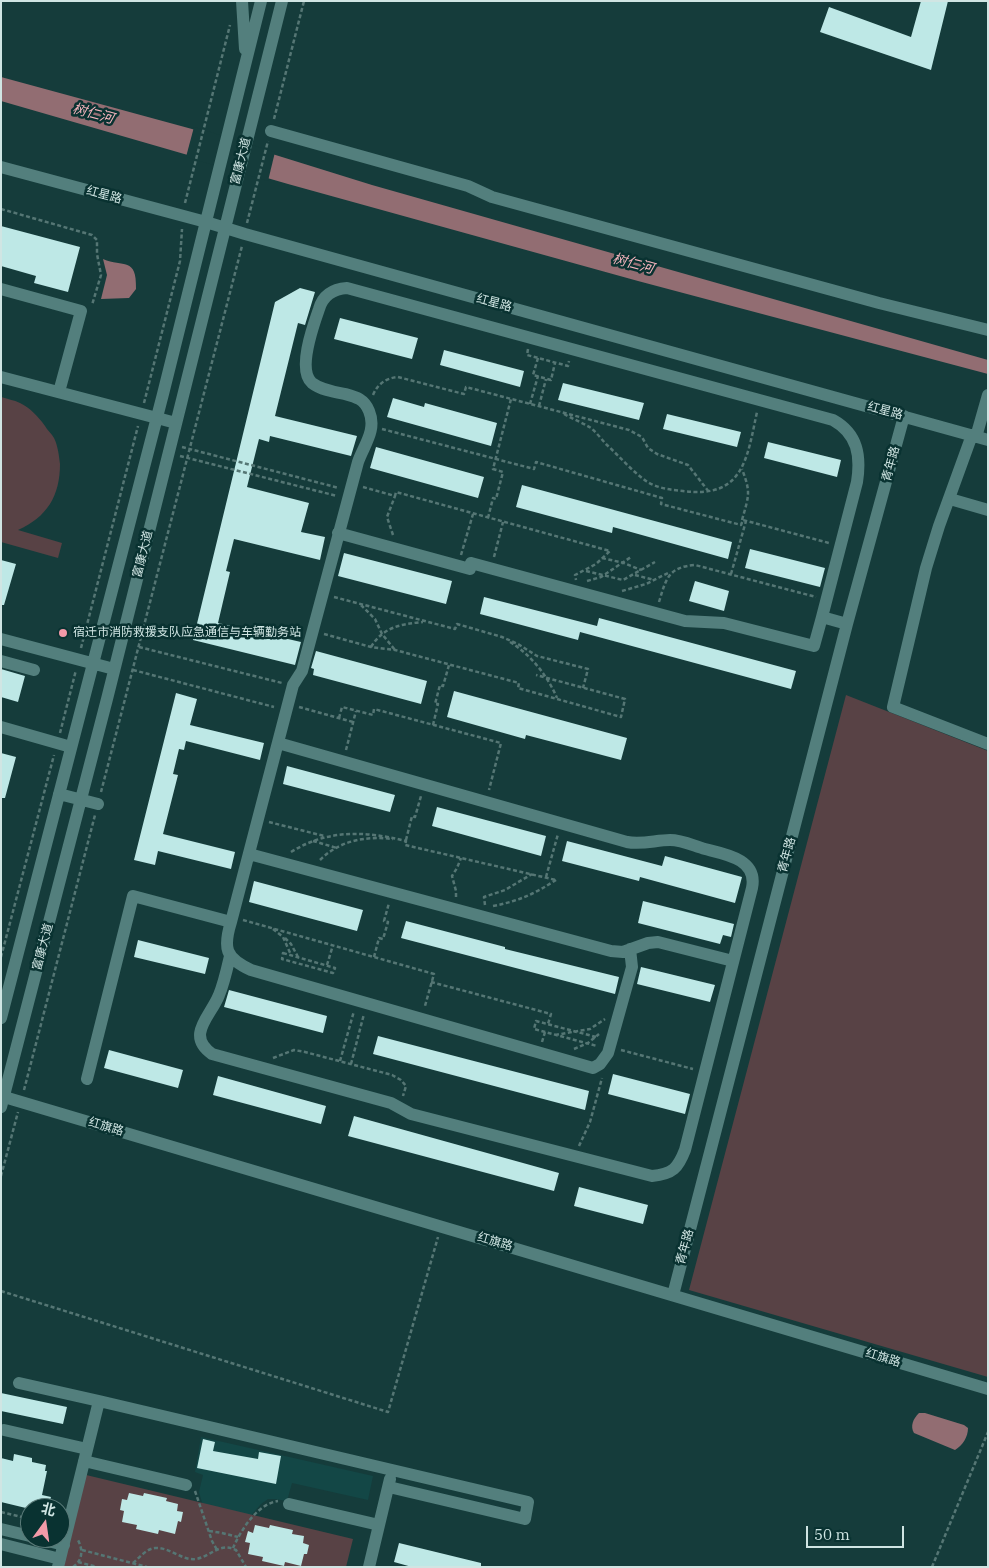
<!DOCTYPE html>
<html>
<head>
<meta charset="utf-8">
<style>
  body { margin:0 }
  #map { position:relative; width:989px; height:1568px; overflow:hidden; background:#153c3b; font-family:"IBM Plex Serif","Noto Sans SC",serif }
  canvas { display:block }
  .frame { position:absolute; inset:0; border:2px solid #d0e5e3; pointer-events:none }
  .north { position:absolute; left:20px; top:1498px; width:50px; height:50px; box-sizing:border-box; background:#093231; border:1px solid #597a78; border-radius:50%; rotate:14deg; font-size:14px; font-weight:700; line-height:20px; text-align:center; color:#d0e5e3 }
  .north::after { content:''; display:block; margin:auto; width:18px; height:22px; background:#f39aa8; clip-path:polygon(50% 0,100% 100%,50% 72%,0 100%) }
  .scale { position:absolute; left:806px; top:1526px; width:98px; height:22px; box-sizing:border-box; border:2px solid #d0e5e3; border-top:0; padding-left:6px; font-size:15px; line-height:18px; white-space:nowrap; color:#d0e5e3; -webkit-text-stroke:4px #093231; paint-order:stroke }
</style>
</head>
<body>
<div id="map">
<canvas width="989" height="1568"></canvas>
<div class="frame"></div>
<div class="north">北</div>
<div class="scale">50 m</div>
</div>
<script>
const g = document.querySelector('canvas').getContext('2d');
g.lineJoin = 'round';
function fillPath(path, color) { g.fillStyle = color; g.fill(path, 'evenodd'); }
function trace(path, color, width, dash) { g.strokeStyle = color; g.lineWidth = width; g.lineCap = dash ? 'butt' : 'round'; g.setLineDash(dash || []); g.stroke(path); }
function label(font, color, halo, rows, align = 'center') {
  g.font = font + ' "IBM Plex Serif","Noto Sans SC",serif'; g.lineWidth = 5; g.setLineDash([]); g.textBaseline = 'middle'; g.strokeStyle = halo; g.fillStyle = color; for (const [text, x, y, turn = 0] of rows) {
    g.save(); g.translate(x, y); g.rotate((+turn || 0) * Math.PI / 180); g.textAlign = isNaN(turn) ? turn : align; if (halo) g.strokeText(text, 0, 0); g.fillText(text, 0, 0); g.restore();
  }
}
fillPath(new Path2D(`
  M201 1437 373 1476 368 1500 292 1483 287 1501 275 1499H268L261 1504 236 1533 204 1510 199 1492 203 1475 195 1472Z`), '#134746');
fillPath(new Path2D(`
  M1 397C7 399 14 400 20 403 30 408 38 416 45 426 47 430 52 434 54 438 58 446 59 456 60 464 60 496 47 517 18 530L62 543 58 558 1 542Z
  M846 695 988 751V1377L689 1290Z
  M82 1474 353 1539 346 1567H60Z`), '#584245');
fillPath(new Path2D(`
  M1 77 192 129 372 185 988 360V374L638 281 288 184 1 101Z
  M103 259C123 268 137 256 136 289L129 298 101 299 107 275Z
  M919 1413H925L964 1425 968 1428C968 1437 963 1445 955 1450L914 1433C910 1426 913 1419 919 1413Z`), '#926d72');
fillPath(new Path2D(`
  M194 127 275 152 268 181 186 157Z`), '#153c3b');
fillPath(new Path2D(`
  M921 1H948L931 70 820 32 829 7 911 37Z
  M1 226 80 247 68 292 34 283 36 276 1 266Z
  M300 288 315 292 305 325 298 323 275 416 357 436 351 456 270 436 269 442 259 439 247 487 309 503 301 532 325 537 320 560 234 539 226 571 230 572 218 623 301 642 295 665 193 640 275 302Z
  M340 318 418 338 412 359 334 339Z
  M444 350 524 371 520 387 440 365Z
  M563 383 644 403 639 420 558 400Z
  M393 398 424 407 425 403 497 423 491 446 387 417Z
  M667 414 741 432 737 447 663 429Z
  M768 442 841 460 837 477 764 458Z
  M376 447 484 477 478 498 370 468Z
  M522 485 732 542 728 559 613 527 612 533 516 507Z
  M750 549 825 568 820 587 745 568Z
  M344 553 452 581 446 604 338 576Z
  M1 560 16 564 4 605H1Z
  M695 581 729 591 724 611 689 601Z
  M484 597 597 626 599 618 796 671 791 689 580 632 578 640 480 614Z
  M316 651 427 681 421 704 313 675 314 669 311 668Z
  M1 669 25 676 18 702 1 697Z
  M454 691 627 738 621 760 526 735 525 739 447 717Z
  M176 693 197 699 190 725 264 743 260 760 186 741 184 750 179 749 173 774 178 775 163 834 235 852 231 869 158 851 155 865 134 860Z
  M1 753 16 757 5 798H1Z
  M287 766 395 795 390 812 283 784Z
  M437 807 546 836 541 856 432 826Z
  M567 841 662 866 665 856 742 877 735 903 640 877 639 881 562 861Z
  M254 881 363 910 357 931 249 902Z
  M643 901 734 924 731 937 723 935 720 944 638 923Z
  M406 921 505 947V949L619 977 615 994 401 938Z
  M138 940 209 958 205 974 134 957Z
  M641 967 715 985 710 1002 637 984Z
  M229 990 327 1016 323 1033 224 1007Z
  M378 1036 589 1091 585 1110 373 1054Z
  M109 1050 183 1070 178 1088 104 1068Z
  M613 1074 690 1094 685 1114 608 1094Z
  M218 1076 326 1106 321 1124 213 1095Z
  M354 1116 559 1173 554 1191 348 1136Z
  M579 1187 648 1205 643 1224 574 1206Z
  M1 1393 67 1407 63 1424 1 1411Z
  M203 1439 215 1442 213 1451 258 1459 259 1452 281 1456 276 1484 197 1468Z
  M14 1454 32 1458V1462L46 1465 45 1471H47L42 1495 51 1497 48 1508H30V1509L1 1502V1458L13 1461Z
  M129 1493 143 1496 144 1493 167 1498 166 1501 178 1504 177 1511 183 1512 181 1522 178 1521 175 1534 159 1530 158 1534 136 1529 137 1525 122 1522 124 1511 120 1510 122 1499 127 1500Z
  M255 1525 269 1528 270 1525 293 1530 292 1534 304 1536 303 1543 309 1545 307 1554H304L301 1566 285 1562 284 1566 262 1561 263 1557 248 1554 250 1543 245 1542 248 1531 253 1533Z
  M399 1543 481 1563V1567H412L394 1562Z`), '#bee8e6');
trace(new Path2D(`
  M274 119 304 1
  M185 203 230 25
  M1 209 92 235 97 240V254L101 275 92 305
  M247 223 268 141
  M528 349 527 355 568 366 569 361
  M538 358 533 375 551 380 555 363
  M373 395C378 383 387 378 398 377L464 394 466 387 629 430 642 437 648 448 657 454 688 465 709 492
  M144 403 180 261 182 229
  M530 404 538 376
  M539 406 546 379
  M564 414C573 419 583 423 591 428 597 433 602 440 607 445 620 457 632 471 646 481 656 488 671 490 683 491 744 499 747 458 757 412
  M382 429 534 469 536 462 662 498 661 504 741 525 743 520 829 543
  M182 447 339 488
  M180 456 337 496
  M363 487 395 496 396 492 610 551 596 564 575 575 576 580
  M488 518 493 498 496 499 503 472 493 469 511 399
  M742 520C749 495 751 493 742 469
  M393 535 387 517 395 496
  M461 555 473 514
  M494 557 503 522
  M602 558 624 563 641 570
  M586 571 623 580 655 562
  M731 574 746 521
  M635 575 654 580
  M587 581 601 577 631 557
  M622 591 646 584 670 572
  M334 597 455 629 457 624 502 637 518 644 537 656 588 669 583 688
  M659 602C666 579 668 567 695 565L816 597
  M361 605 375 619 382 634 395 650
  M324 634 371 647 395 650 519 683 518 688 621 717 625 699 536 675
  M510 642C531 655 547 675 557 698
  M139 647 282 683
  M371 647C383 627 401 624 423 622
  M81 648 138 426
  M133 670 274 707
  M299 707 353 722
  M339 718 342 707 373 715 374 709 501 743 489 790
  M433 725 438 704H435L440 685 443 686 449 665
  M60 733 76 670
  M346 750 356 711
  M101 792 242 246
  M269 822 324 836
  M406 840 412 816 415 817 421 796
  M313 841 337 848
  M291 852C328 829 365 831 406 841L405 845 556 880
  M320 860C340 840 366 836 393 839
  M546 877 558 834
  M456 897V891L452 876 457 868 461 858
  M485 905 484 897 505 890 532 874
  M493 906C519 901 534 894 556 880
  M243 920 434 974 425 1006
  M273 929 283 937 291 955
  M285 938 291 944 298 957
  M283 953 335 968 333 973 282 959Z
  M1 957 54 755
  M374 957 379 938 383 939 388 922 384 921 389 903
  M327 965 333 945
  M431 982 551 1014 548 1024
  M555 1035 590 1029 605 1019
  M596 1037 536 1021 534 1029 597 1046
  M542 1042 545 1032
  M574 1049 588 1043 599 1034
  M621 1050 693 1069
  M273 1058 294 1050 305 1052 392 1075 401 1080 406 1086 403 1096
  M340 1061 354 1011
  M351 1064 364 1014
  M24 1090 95 815
  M579 1146 590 1122 602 1078
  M1 1176 18 1112
  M1 1291 388 1412 438 1237
  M195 1491 212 1541 217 1550
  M1 1512 30 1519
  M209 1531 222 1533 238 1537
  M233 1548C241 1530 257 1504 278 1501
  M82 1550 147 1567
  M78 1562 97 1567
  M133 1563C140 1557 146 1549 155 1548 170 1547 182 1561 196 1559 212 1556 219 1542 236 1550L246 1567
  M73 1567C83 1560 83 1550 78 1540
  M932 1567 988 1432`), '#557674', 2.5, [4, 2.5]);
trace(new Path2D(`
  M242 1 245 49
  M271 131 468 186 492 197 879 303 988 330
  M1 167 206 222 245 234 988 440
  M1 289 81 311 59 392
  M1 377 176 423
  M972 435 939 526 926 568 893 707 988 744
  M976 437 988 395
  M950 499 988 510
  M338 533 470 569 471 563 685 621 724 623 814 646 822 617
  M1 639 114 669
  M1 661 34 670
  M1 727 71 747
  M59 794 98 804
  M249 854 611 951 623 952 648 943 658 942 733 961
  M231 922C223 948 225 958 251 970L593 1068 600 1064 608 1053 632 967 630 949
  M230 956C227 969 224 983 219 995 211 1016 185 1035 212 1054L391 1103 411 1114 652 1176C673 1174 678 1168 685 1150L752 888C758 859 725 854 705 849 694 846 682 840 670 840 656 840 642 845 627 842L278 743
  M1 1018 163 394 261 1
  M87 1079 133 896 231 922 293 685 302 671 358 462C364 445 377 430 369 411 364 399 356 397 345 394 334 392 321 390 312 383 297 370 313 326 319 309 323 295 333 289 347 288L833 420C858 434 861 456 857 482L822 617 847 624
  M1 1096 988 1389
  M1 1107 107 699 282 1
  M673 1295 847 624 904 416
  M19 1383 99 1401
  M4 1430 87 1449
  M84 1461 186 1485
  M289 1504 379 1525
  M1 1529 30 1536
  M36 1538 64 1545
  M1 1544 60 1559
  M58 1567 99 1401 528 1502 525 1519 389 1487
  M369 1567 390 1479`), '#537f7d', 12);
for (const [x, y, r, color] of [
  [63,633,5,"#f39aa8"]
]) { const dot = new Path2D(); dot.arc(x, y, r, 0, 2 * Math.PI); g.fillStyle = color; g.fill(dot); trace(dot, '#093231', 2); }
label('12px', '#d0e5e3', '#093231', [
  ["富康大道",241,161,-76],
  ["红星路",104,195,15],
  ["红星路",494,303,15],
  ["红星路",885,411,15],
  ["青年路",891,464,-75],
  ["富康大道",143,554,-76],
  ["青年路",787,855,-75],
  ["富康大道",43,947,-75],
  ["红旗路",106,1127,16],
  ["红旗路",495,1242,16],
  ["青年路",685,1247,-75],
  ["红旗路",883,1358,17]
]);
label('12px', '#d0e5e3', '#093231', [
  ["宿迁市消防救援支队应急通信与车辆勤务站",73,633]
], 'left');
label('italic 14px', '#f7b5be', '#093231', [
  ["树仁河",93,114,15],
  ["树仁河",633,264,15]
]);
</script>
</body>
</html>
